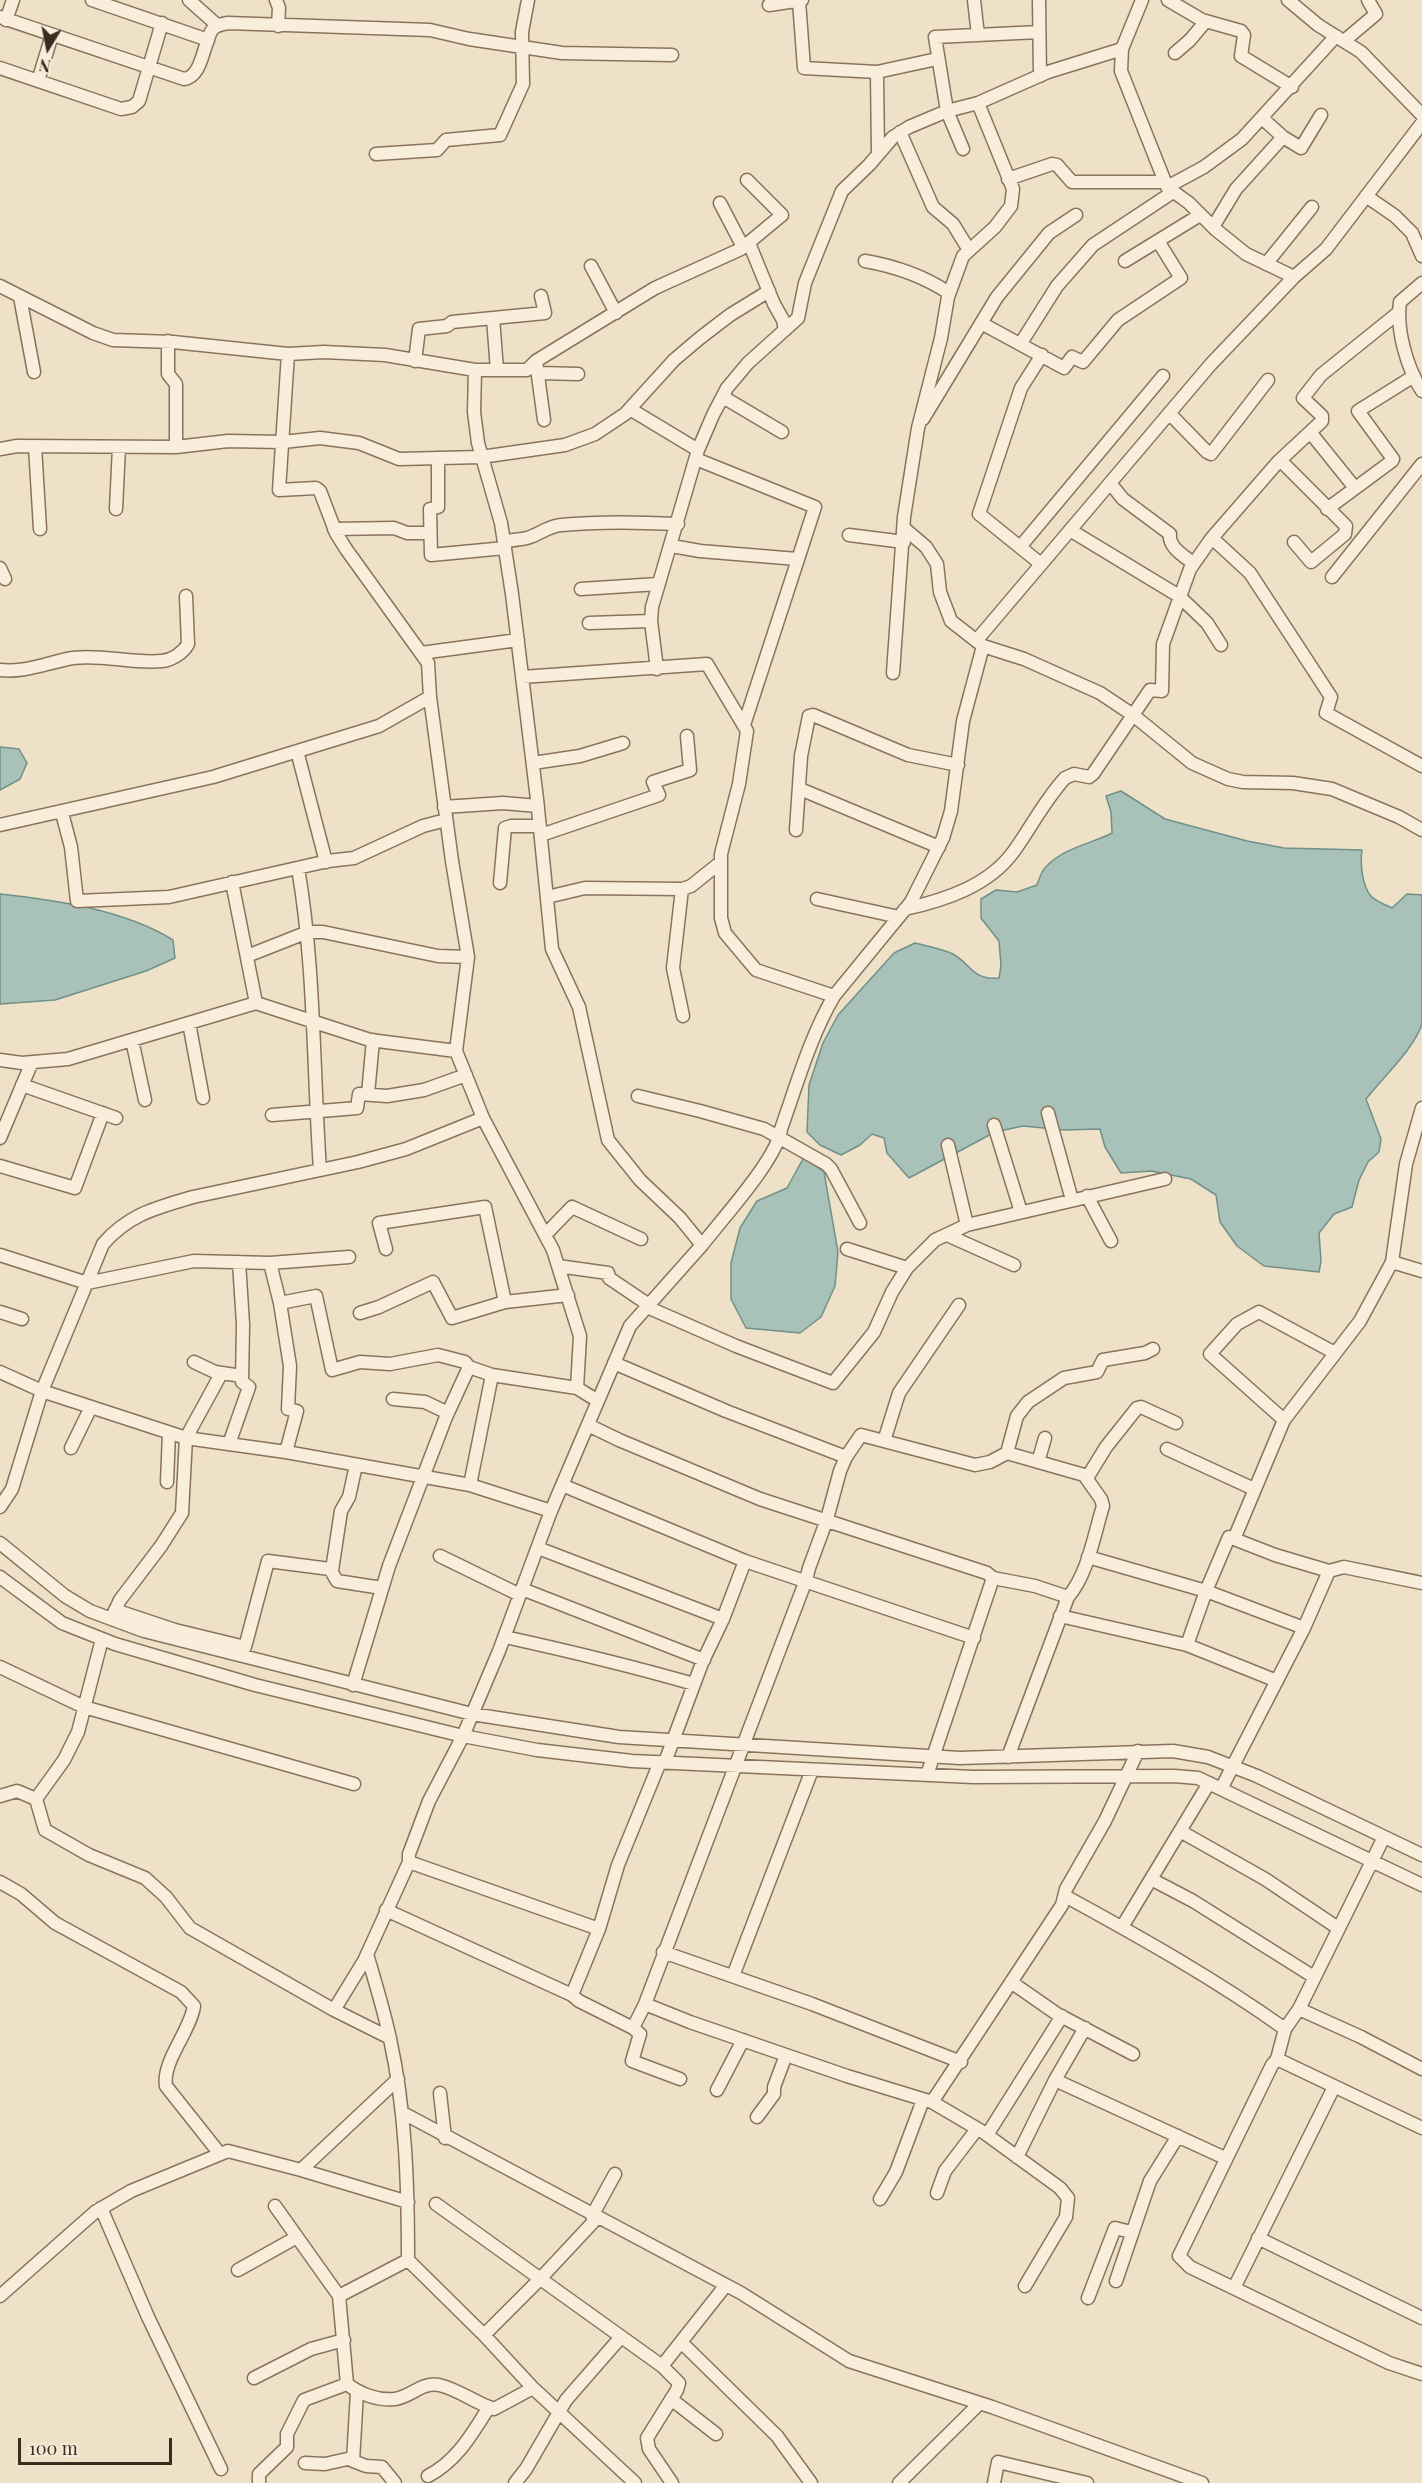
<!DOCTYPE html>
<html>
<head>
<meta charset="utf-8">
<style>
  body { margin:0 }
  #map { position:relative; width:1422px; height:2483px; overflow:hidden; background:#eee1c7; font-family:"Playfair Display",serif }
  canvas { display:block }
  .north { position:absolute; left:18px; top:18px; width:60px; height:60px; -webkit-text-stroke:4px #f6ebd7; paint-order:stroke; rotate:190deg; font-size:16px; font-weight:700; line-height:24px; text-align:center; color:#3b2c20 }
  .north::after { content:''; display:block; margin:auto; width:21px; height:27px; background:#3b2c20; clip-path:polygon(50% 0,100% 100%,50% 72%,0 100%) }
  .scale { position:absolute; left:18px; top:2438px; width:154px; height:27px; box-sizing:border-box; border:3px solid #3b2c20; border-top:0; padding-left:8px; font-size:18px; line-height:21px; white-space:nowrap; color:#3b2c20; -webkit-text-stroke:4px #f6ebd7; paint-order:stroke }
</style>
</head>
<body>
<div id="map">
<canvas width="1422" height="2483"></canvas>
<div class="north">N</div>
<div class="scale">100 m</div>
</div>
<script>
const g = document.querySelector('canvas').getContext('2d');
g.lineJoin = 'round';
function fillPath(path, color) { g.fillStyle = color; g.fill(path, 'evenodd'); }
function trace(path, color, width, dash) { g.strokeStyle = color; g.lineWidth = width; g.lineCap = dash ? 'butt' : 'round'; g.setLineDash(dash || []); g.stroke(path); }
const water = new Path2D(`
  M0 747 19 749 27 763 20 779 0 790Z
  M1121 791 1165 819 1247 841 1284 848 1362 850C1360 863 1362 886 1371 896 1375 901 1386 905 1392 908L1407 894 1422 895V1024C1414 1049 1383 1077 1366 1099L1381 1139 1379 1152 1368 1162 1359 1180 1352 1207 1334 1214 1319 1233 1321 1261 1319 1272 1264 1266 1237 1246 1220 1222 1216 1195 1191 1179 1151 1171 1121 1173 1105 1147 1100 1129 1064 1130 1023 1126 995 1132 909 1178 887 1153 884 1138 872 1134 860 1145 841 1155 820 1145 807 1132 809 1085 823 1043 838 1015 894 953 915 943C927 946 942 949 953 954 971 964 973 981 999 978L1001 966 999 941 981 918V899L996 890 1017 892 1037 885C1039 880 1041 872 1045 868 1062 848 1091 844 1112 833L1111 812 1106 796Z
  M0 894C56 900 125 910 173 940L175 958 146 971 55 1000 0 1004Z
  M804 1157 824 1172 838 1252 835 1286 821 1317 800 1333 746 1328 731 1299V1263L740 1228 757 1201 787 1188Z`);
fillPath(water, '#a8c2b9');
trace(water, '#6f9187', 1.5);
const minor = new Path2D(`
  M189 0 217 25
  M276 0 279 8 278 26
  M974 0 978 35
  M1039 0 1040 76
  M1142 0 1122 49 1121 71 1167 187 1189 203 1215 229 1246 254 1294 277
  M1168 0 1202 20 1241 31 1244 35 1241 56 1292 87
  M1288 0 1318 25 1361 52 1422 115
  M799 1 804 68 877 72 937 59
  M769 5 802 0
  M0 17 184 79C200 77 202 53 208 40L92 0
  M6 20 13 0
  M208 40C211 27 216 25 228 23L430 30 469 39 562 53 672 55
  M1344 41 1376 14 1368 0
  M1175 53 1190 40 1206 21
  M0 68 121 109 132 107 139 101 162 23
  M877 72 878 154
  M38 81 52 35
  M1262 118 1283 137 1301 148 1321 115
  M900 132 933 207 953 224 969 250
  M963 149 947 111 935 37 1039 32
  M376 154 437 150 446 140 500 135 523 84 522 32 528 0
  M1008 179 1052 164 1057 165 1072 182H1165
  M1167 187 1204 167 1242 139 1336 36
  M1366 196 1395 216 1412 233 1422 256
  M720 203 743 247
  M1213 227 1236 189 1283 137
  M749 243 774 304 783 320 785 330
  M865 261C894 266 925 277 949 293
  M1125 261 1200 215
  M1266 264 1312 207
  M591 266 616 313
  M1422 283 1400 302C1396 330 1407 368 1422 391
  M0 286 93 333 113 340 173 342 288 354 324 352 385 355 475 370H527L536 361 655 288 741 249 782 215 747 180
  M20 297 34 372
  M493 318 497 370
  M981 323 1064 368 1072 357 1083 362 1118 320 1181 278 1158 241
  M168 341V374L176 384V447
  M1021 343 1057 286 1093 245 1173 192
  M288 354 279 490 316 488 320 491 336 533 346 549 428 663 430 697 452 861 468 957 456 1051 483 1118 553 1250 580 1336 577 1388
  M415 361 419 329 447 326 452 322 545 313 541 296
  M536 361 544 420
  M539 373 578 374
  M723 397 782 432
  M630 409 698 450
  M1169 413 1207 452 1211 454 1268 380
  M923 419 997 297 1049 233 1076 215
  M1310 432 1355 488
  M35 446 40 529
  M0 449 17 446 176 447 228 441 283 442 320 438 359 443 399 459 481 457 565 445 595 434 625 414 674 360 700 338 730 315 769 291
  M438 458V507L430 509 431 555 505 548
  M696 459 815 507 744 725
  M1280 460 1346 526 1345 534 1311 562 1294 542
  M1110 483 1123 499 1170 534C1168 547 1184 556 1193 563
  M116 509 119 447
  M1327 509 1392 461 1393 459 1358 411 1414 376
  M334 529 394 528 407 533H430
  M905 529 926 547 937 564 940 592 951 621 983 646 1024 659 1100 693 1133 715 1192 763 1228 779 1243 782 1293 783 1332 789 1399 817 1422 830
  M1070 530 1179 596 1207 623 1221 645
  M849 535 904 542
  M1212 538 1250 573 1331 697 1326 713 1422 766
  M504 541C511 540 519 540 527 538 539 535 548 526 561 525 600 521 638 522 678 524
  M672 546 700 551 797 559
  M1020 547 1163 376
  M1041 564 979 514 1021 388 1042 355
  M0 568 5 579
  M1332 577 1422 464
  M581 589 658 584
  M589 623 651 621
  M976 641 1211 364 1294 277 1326 249 1422 123
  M421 653 518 640
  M657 669 651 621 652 607 698 450 713 415 727 388 748 363 798 318 805 283 842 191 869 165 893 137 909 127 947 111 978 103 1048 72 1122 49
  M0 670C25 673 49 662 73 658 103 654 132 664 162 661 172 660 183 653 188 644L186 596
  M893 673 904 517 918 428 941 338 948 297 963 256 995 227 1011 206 1013 189 978 103
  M522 677 707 664 747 731 739 784 721 854V918L725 933 756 970 834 996
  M297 751 326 862
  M533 763 580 756 623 743
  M800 789 939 847
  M444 807 503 803 538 806
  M62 813 71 847 77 901 169 897 328 861 354 858 423 826 446 820
  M0 825 213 777 379 726 430 697
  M796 830 801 756 809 716 813 715 908 755 958 765
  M541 835 659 795 653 782 690 770 687 736
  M298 868C315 967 313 1069 320 1170
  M232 882 256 1003
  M500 883 505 828 511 826H540
  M682 889 673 968 683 1016
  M547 897 585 888 682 889 691 886 721 862
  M817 899 899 917
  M905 909C945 900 989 886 1014 851 1031 827 1045 800 1065 778L1074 774 1089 777 1093 774 1150 690 1162 691 1163 644 1190 569 1211 539 1278 462 1322 421V416L1303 398 1321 375 1398 313
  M247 956 308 932H323L438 956 468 957
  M189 1023 203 1098
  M132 1040 145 1100
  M0 1060 22 1063 68 1059 256 1003 370 1040 456 1051
  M22 1085 116 1118
  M368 1094 373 1040
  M638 1096 700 1111 764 1129 826 1164 831 1169 860 1223
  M1048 1113 1072 1200
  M272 1115 357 1108 359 1094 387 1096 424 1090 466 1075
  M994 1125 1021 1212
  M0 1138 32 1062
  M948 1145 967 1225
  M0 1166 75 1188 103 1113
  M1087 1196 1111 1241
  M545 1235 572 1207 641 1239
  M947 1235 1014 1265
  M702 1245C722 1219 778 1158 781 1129 797 1084 810 1037 834 996L911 902 943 838 951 811 963 721 983 646
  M386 1249 379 1223 485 1207 505 1302
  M847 1249 907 1268
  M0 1255 87 1283 194 1261 270 1263 349 1257
  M1392 1262 1422 1271
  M270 1263 280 1303 290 1366 288 1409 297 1411 286 1452
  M558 1266 608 1273 609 1278 649 1305
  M280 1303 316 1296 332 1370 360 1362 390 1364 438 1355 465 1362 469 1367 492 1375 577 1388 598 1401
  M647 1307 736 1346 833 1383 874 1332 892 1292 907 1268 935 1240 967 1225 1165 1179
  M0 1312 22 1319
  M360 1313 379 1307 433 1282 452 1318 505 1302 568 1295
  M194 1362 215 1372 242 1376
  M614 1363 726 1411 846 1457
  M0 1372 42 1391 186 1438 286 1452 470 1485 551 1511
  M393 1399 425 1402 448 1413
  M1284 1420 1210 1354 1237 1324 1259 1312 1335 1353
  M588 1425 619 1440 760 1499 987 1573 993 1578 1035 1586 1068 1597
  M884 1441 899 1393 959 1305
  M229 1444 249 1387 242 1382 243 1324 239 1262
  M71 1448 91 1407
  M1167 1449 1254 1489
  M1007 1453 1084 1475 1101 1499 1103 1506C1094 1535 1088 1574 1068 1597L1008 1757
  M1038 1462 1045 1438
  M1087 1478 1106 1447 1137 1408 1141 1407 1176 1423
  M167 1482 169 1433
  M470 1485 492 1375
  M562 1485 745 1561 974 1638
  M0 1507 12 1489 42 1391 103 1244C129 1214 156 1208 193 1197L358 1162 406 1149 483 1118
  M1234 1539 1284 1420 1360 1321 1392 1262 1406 1164 1422 1108
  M0 1543 65 1596 90 1611 144 1631 472 1714 619 1737 960 1758 1173 1751 1208 1757 1257 1776 1422 1855
  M538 1548 723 1619
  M440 1556 520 1595
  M1088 1557 1206 1591 1304 1628
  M332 1570 341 1511 349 1497 356 1465
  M0 1577 62 1623 115 1644 255 1685 463 1736 537 1750 632 1761 973 1777 1174 1776 1198 1778 1422 1885
  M522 1589 704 1660
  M115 1610 175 1630 245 1647 268 1561 330 1569 337 1581 382 1588
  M113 1615 120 1600 161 1546 182 1513 186 1438 221 1374
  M1060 1616 1187 1645
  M505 1637C569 1651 631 1666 694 1684
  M102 1639 78 1732 64 1760 36 1799 45 1830 89 1855 145 1878 166 1897 190 1928 334 2010 390 2038
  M0 1667 84 1707 354 1784
  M1277 1681 1187 1645 1206 1591 1229 1537 1275 1555 1329 1571 1344 1567 1422 1583
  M353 1685 389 1566 446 1417 469 1367
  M665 1762 702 1663 723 1619 745 1561
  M927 1775 993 1578
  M1221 1789 1304 1628 1329 1571
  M0 1796 17 1791 36 1799
  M1180 1831 1265 1879 1338 1928
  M1384 1837 1299 2009 1285 2029 1277 2059 1422 2128
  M409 1862 599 1929
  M1151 1879 1193 1901 1314 1977
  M0 1882 21 1894 55 1923 181 1992 194 2006C190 2032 162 2061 166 2086L220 2154
  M1065 1896C1140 1937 1215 1979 1285 2029
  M386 1910 572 1995 579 2001 633 2028 640 2034 632 2061 680 2079
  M1122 1927 1209 1783
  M663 1952 812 2004 961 2062
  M733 1976 812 1770
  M1011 1982 1057 2014 1133 2054
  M572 1995 599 1929 618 1865 660 1762
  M645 2004 690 2022 847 2076 932 2102 983 2132 1060 2188 1068 2198 1066 2217 1025 2286
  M1299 2009 1361 2037 1422 2069
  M334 2010 364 1961 409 1862V1854L429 1801 463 1736 499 1651 551 1511 630 1326 702 1245 680 1218 640 1180 608 1140 579 1007 552 949 537 799 512 594 501 523 478 443 474 412 475 370
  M633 2028 645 2004 806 1580 809 1568 827 1519 840 1471 846 1457 861 1435 975 1465 990 1462 1007 1453 1017 1416 1028 1402 1064 1378 1097 1372 1103 1360 1145 1353 1153 1349
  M1277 2059 1272 2065 1179 2256 1190 2267 1389 2363 1422 2374
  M1055 2080 1225 2158
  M717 2090 743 2040
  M440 2093 445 2138
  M932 2102 1062 1905 1066 1889 1105 1821 1138 1751
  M403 2113 741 2293 849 2361 992 2407 1202 2483
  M757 2117 774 2094V2087L786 2055
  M987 2135 1062 2016
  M1017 2157 1055 2080 1085 2028
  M301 2170 398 2079
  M937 2193 945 2171 977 2129
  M880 2199 896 2172 923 2100
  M436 2204 662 2366 679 2383 677 2390 647 2438 649 2449 672 2483
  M275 2206 339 2296
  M101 2208 148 2317 221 2469
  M592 2216 615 2174
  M1258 2238 1422 2318
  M238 2270 297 2237
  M1116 2281 1150 2181 1178 2136
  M1234 2288 1334 2087
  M0 2296 95 2212 131 2191 228 2151 301 2170 408 2202
  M1088 2298 1115 2228 1131 2232
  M484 2335 540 2279 597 2218
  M681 2342 777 2436 811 2483
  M662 2366 726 2285
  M254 2378 311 2349 344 2340
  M347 2384C360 2394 378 2401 395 2399 411 2397 421 2382 439 2385 458 2389 475 2403 494 2409L533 2388 484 2335 408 2260C408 2186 406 2111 390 2039 384 2010 375 1982 367 1954
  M533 2388 635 2483
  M357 2392 353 2461 366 2466 382 2467 395 2483
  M671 2399 716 2434
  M305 2463 325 2464 352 2458
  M428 2476C457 2461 472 2434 489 2407
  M259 2483V2474L287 2447V2434L304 2400 347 2384 339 2296 408 2260
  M515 2483 526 2469 566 2400 621 2337
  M899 2483 980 2403
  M994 2483 998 2462 1087 2483`);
trace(minor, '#8a735c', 15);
trace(minor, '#f9eedb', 12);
</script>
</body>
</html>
